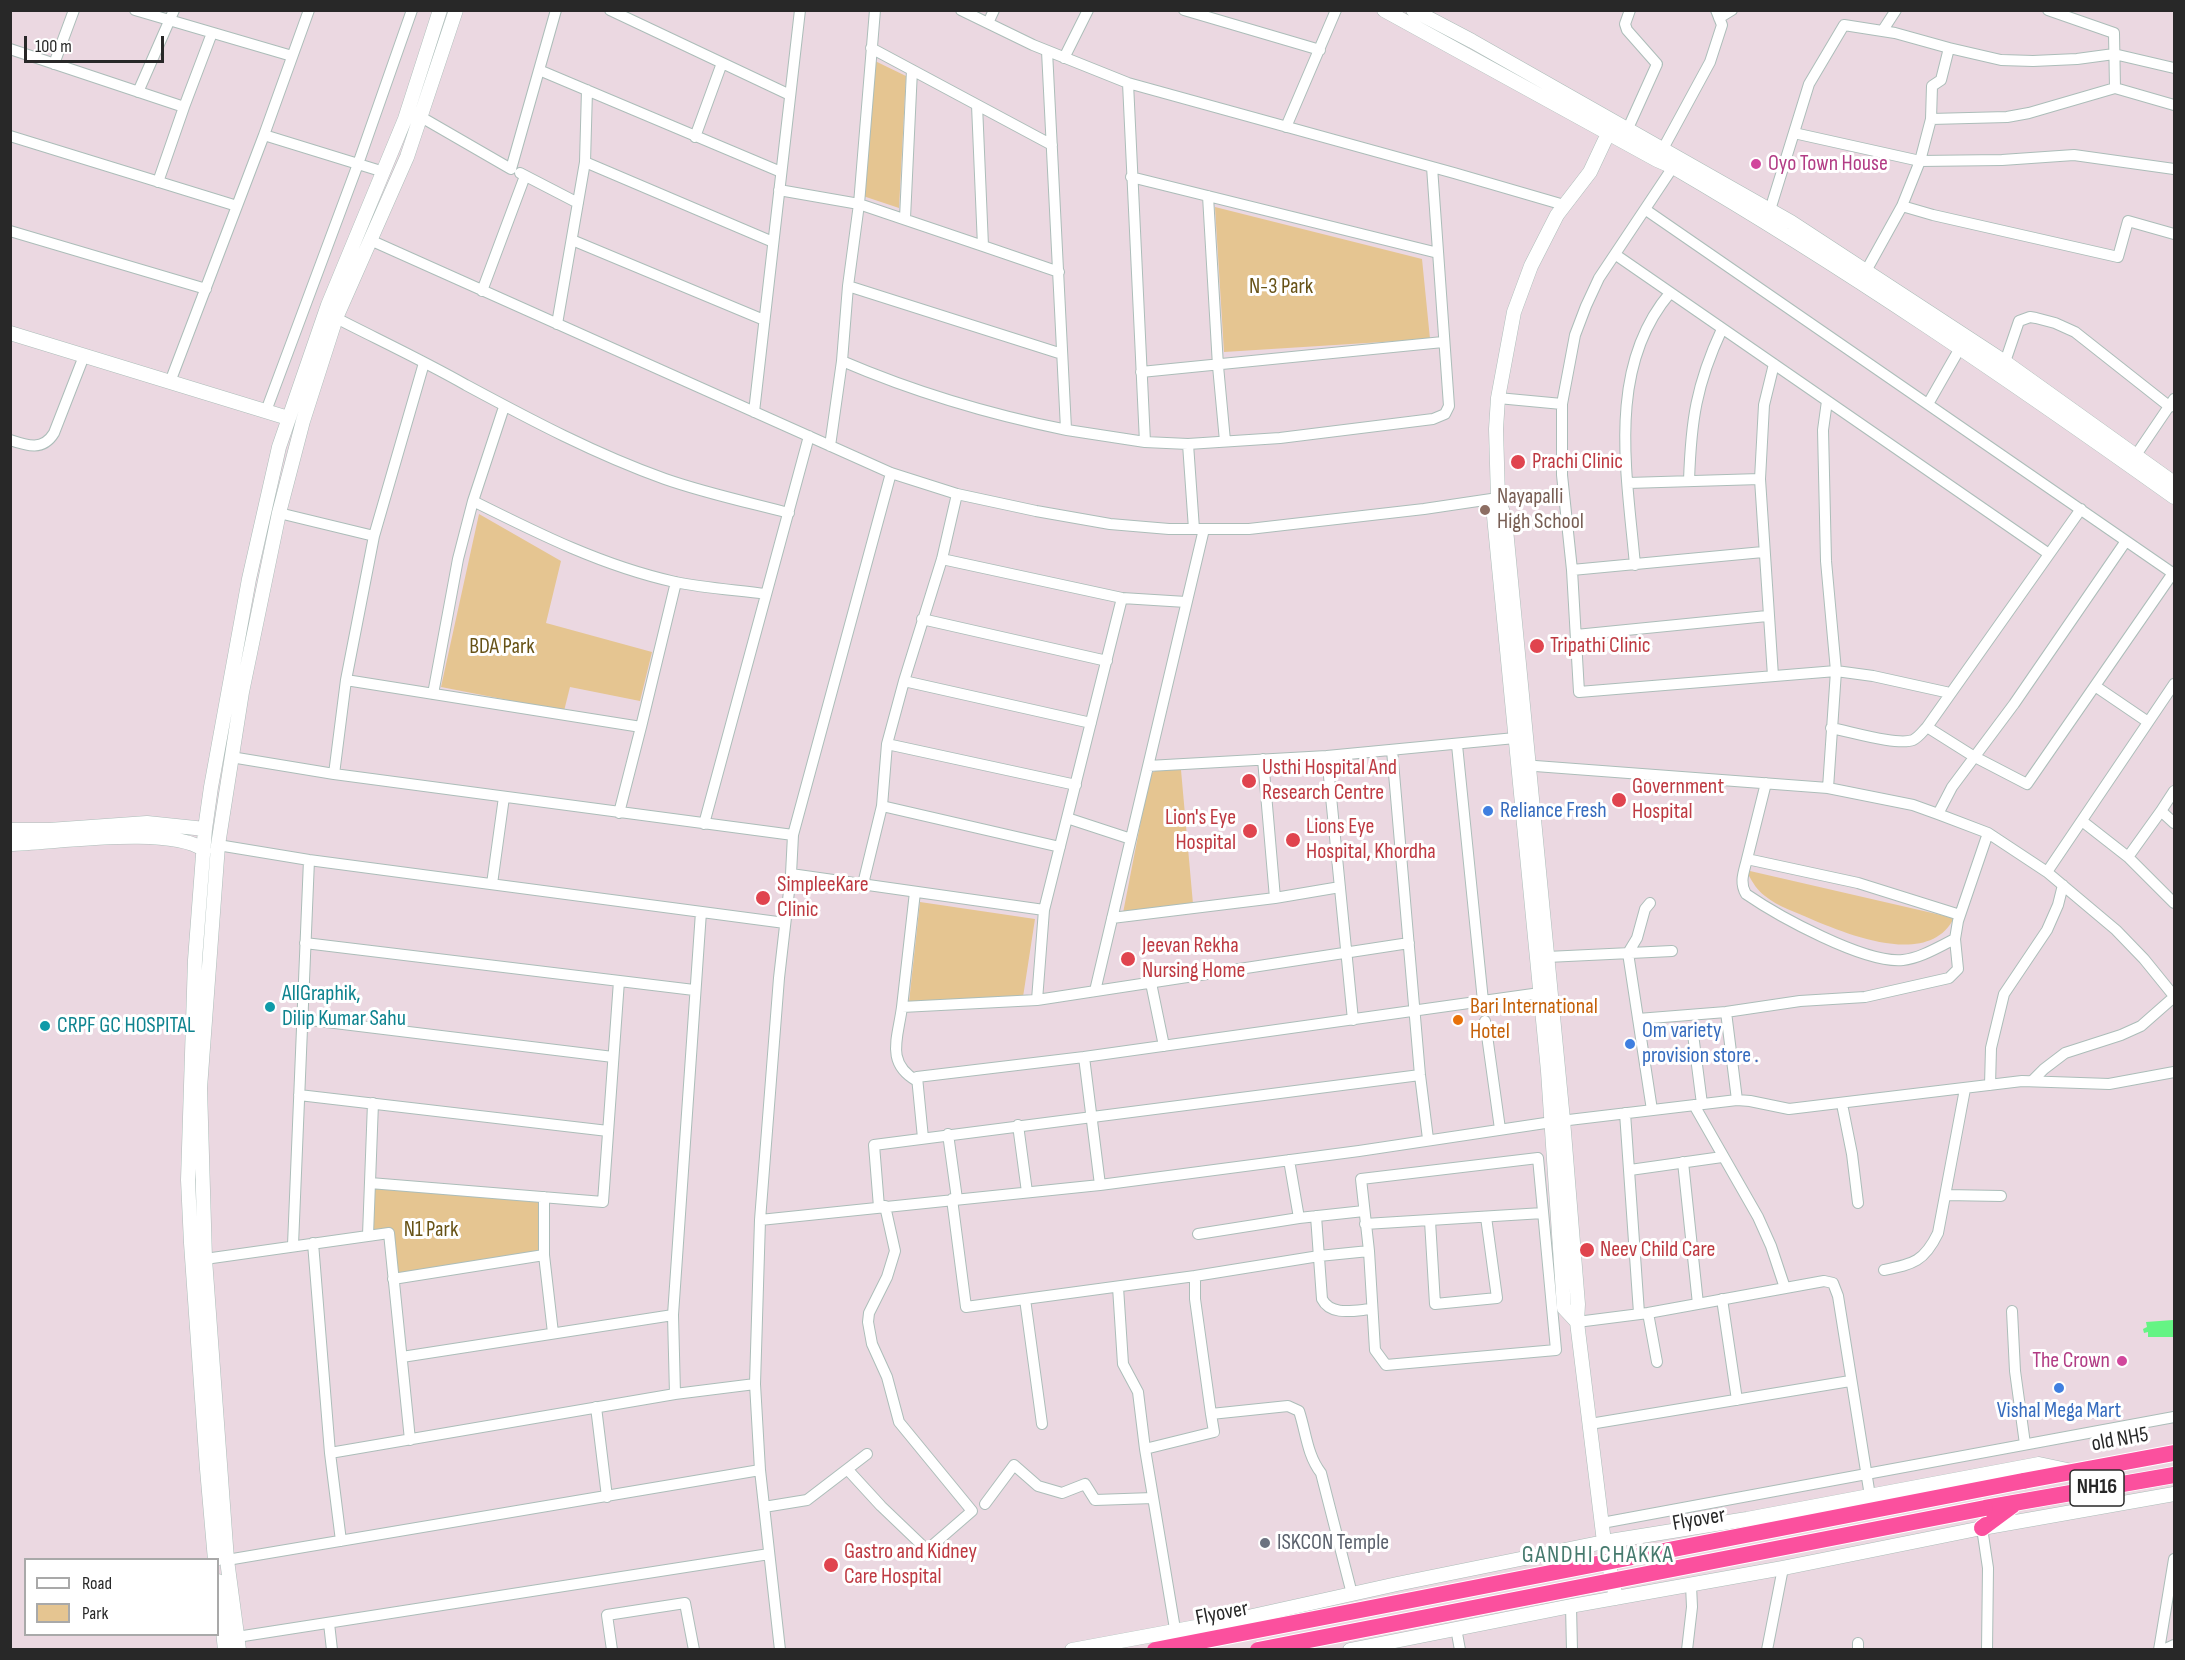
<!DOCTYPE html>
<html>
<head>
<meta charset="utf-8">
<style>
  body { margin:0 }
  #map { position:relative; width:2185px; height:1660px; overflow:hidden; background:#ebd8e1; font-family:"Sofia Sans Condensed",sans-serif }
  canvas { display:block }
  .frame { position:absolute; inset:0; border:12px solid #282828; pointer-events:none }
  .legend { position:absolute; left:24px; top:1558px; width:195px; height:78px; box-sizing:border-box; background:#fff; border:2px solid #a9a9a9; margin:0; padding:8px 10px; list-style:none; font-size:18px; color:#282828 }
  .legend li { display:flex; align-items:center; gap:12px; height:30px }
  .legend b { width:30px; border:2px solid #a9a9a9 }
  .scale { position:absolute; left:24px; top:36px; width:140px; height:27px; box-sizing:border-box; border:3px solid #282828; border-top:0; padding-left:8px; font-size:18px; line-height:21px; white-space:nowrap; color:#282828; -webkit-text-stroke:4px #fff; paint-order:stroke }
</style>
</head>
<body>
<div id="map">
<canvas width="2185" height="1660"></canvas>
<div class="frame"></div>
<ul class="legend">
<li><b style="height:8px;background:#fff"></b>Road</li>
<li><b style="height:16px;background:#e5c591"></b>Park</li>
</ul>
<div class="scale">100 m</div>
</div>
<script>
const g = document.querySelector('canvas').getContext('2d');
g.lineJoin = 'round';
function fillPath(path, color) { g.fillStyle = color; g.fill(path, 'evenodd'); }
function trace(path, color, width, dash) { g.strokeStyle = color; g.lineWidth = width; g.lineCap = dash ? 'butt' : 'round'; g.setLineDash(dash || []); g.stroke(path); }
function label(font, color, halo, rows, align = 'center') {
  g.font = font + ' "Sofia Sans Condensed",sans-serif'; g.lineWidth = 6; g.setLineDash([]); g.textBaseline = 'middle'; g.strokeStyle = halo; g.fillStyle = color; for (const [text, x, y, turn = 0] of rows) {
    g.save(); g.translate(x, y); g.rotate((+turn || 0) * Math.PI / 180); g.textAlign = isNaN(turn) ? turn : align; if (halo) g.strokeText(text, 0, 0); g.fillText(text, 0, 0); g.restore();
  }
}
fillPath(new Path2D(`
  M875 61 906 76 899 208 863 196Z
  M1215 207 1422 259 1430 339 1224 352Z
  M479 514 561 561 546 623 652 652 640 701 570 687 564 711 441 687Z
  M1157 770H1181L1193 904 1123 913 1150 774Z
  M1750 871 1954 918C1929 968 1849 935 1811 919 1796 912 1778 907 1765 896 1757 890 1753 883 1748 874Z
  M920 902 1035 919 1023 997 909 1002Z
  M370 1183 544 1197V1255L393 1279 389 1233 368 1235Z`), '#e5c591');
fillPath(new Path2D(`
  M2173 1320 2174 1337H2148V1332L2144 1333 2143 1329 2147 1327 2146 1322Z`), '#65f484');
const minor = new Path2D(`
  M135 10 292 56
  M610 10 790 95
  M961 10 1033 45 1128 83 1454 173 1564 205
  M1184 10 1320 50
  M2048 10 2114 33 2115 88
  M1719 18 1732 10
  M988 23 994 10
  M1883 30 1896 10
  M871 48 1052 145
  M1949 48 2001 60 2033 61 2077 59 2114 54 2174 68
  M10 49 184 107 158 182
  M1047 51 1066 429
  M1064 58 1088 10
  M54 64 74 10
  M539 70 781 172
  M1128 83 1145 442 1188 444
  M138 92 174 10
  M184 107 212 33
  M421 117 511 169 556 10
  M1931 119 2007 117 2029 113 2115 88 2174 105
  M1286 127 1336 10
  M264 135 309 10
  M1625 135 1657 64 1627 30 1625 24 1630 10
  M10 136 237 206
  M695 137 722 63
  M1659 156 1710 62 1722 25 1716 10
  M585 162 773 242
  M1673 167 1599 278 1586 306 1575 335 1562 404V475L1572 570 1579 692 1836 671 1828 788
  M520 173 578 203
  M1131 177 1438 253
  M779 190 859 204 983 246 977 105
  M1208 196 1218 366 1225 441
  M1902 206 1920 161 2002 160 2074 155 2174 169
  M1646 210 2174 574
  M1770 210 1809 84 1844 25 1895 33 1949 48 1941 80 1932 86 1931 119 1920 161 1794 133
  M905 218 912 70
  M10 231 206 289
  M370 240 891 473 957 494 1036 511 1110 524 1169 529H1249L1424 509 1498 498
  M572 240 764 320
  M983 246 1059 272
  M1616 255 2049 554
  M1866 271 1902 206 1933 215 2118 257 2128 221 2174 234
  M848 286 1062 354
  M482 291 525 176
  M336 318C379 340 424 361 466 385 531 420 595 454 665 479 705 493 747 502 789 513
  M557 324 585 162 587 90
  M842 361 848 286 859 204 875 10
  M2005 362 2019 321 2030 317 2036 318 2055 323 2075 332 2170 407
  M1141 372 1443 342
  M170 382 264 135 384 172
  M1498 398 1562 404
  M1827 401 1823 430 1826 561 1836 671 1873 676 1950 693
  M1928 404 1960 348
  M504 407 473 501C539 534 603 566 675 582 704 588 736 590 766 594
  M266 411 358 164 412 10
  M754 412 800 10
  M10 440C28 446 43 451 54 433L84 356
  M830 446 842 361C912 391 992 415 1067 430 1093 434 1119 438 1145 442
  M2136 455 2174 399
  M1760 479 1773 676
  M1689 481C1691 421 1696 385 1722 329
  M1628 483 1760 479 1764 405 1774 364
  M279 513 374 536
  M1194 529 1188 444 1280 438 1433 419 1445 414 1449 406 1432 167
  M942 559 1122 598 1186 602
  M1635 565C1627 474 1606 368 1670 293
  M1572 570 1763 552
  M922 619 1107 661
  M1576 635 1767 616
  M346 680 641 727 619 813
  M904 681 1091 723
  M2095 686 2148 722
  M433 694 458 559 473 501
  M641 727 676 582
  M1927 727 1973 756 2027 784 2173 573
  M1831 728C1849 731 1897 746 1913 740 1919 737 1923 731 1927 727L2081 509
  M887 744 1076 785
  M1457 745 1483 1001
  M1392 750 1420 1075 1428 1139
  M1327 756 1353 1020
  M231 757 334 774 793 835
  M1263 759 1275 898 1340 887
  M1522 765 1828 788 1913 805 1938 814 1988 833 2047 872 2116 930 2144 959 2174 996
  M1148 766 1327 756 1515 738
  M334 774 346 680 374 536 424 363
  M1766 783 1747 859 1858 883 1960 915
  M882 806 1060 847
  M2161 811 2174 791
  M1938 814 1952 787 2014 704 2126 541
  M1067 818 1131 839
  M2082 821 2128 857 2161 811 2174 823
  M704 824 809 436
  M218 845 309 860 785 923
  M2128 857 2174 903
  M1747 859C1744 872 1739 882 1746 894 1778 916 1865 964 1903 960 1921 958 1938 947 1955 939
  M2047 872 2174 684
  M791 874 793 835 891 473
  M492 884 504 797
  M863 884 882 806 887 744 904 681 942 559 957 494
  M915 892 902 1007 1037 1000
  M1650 903 1645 909 1637 938 1628 953 1652 1110
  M1044 910 1122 598
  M1112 918 1275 898
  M305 943 694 990
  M1547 957 1672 951
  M1151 983 1164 1046
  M1095 991 1204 529
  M902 1007C898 1038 885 1063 917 1081
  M1726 1012 1737 1100
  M302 1019 613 1057
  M1638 1019 1726 1012 1800 1001 1865 997 1949 978 1958 969 1955 939 1958 921 1988 833
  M1485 1021 1500 1129
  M1693 1034 1702 1104
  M1084 1057 1100 1185
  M2032 1081 2044 1069 2065 1053 2121 1035 2141 1026 2174 997
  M1990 1085 1991 1048 2004 994 2047 930 2058 905 2063 885
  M299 1095 608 1131
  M1842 1104 1852 1154 1858 1203
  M1694 1105 1758 1217 1771 1246 1785 1288
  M1625 1113 1639 1313
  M1018 1125 1027 1192
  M948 1134 957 1199
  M923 1138 917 1077 1084 1057 1540 993
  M1289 1160 1299 1218
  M1683 1162 1698 1304
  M1630 1170 1722 1157
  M370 1183 603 1202 619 981
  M1946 1195 2001 1196
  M544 1197V1255L553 1333
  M952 1199 966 1307 1195 1276V1299L1211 1414
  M879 1207 874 1145 1420 1075
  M1316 1216 1322 1299C1331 1317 1356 1310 1372 1309
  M760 1220 1100 1185 1359 1151 1552 1122 1737 1100 1750 1101 1789 1109 2022 1081 2109 1084 2174 1072
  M1430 1221 1435 1304 1497 1298 1486 1217
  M1365 1224 1543 1213
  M1198 1234 1299 1218 1364 1211
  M368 1235 373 1103
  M313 1243 330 1453 341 1541
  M293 1245 309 860
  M205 1259 389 1233 410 1440
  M1884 1270C1913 1264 1924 1262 1938 1233L1965 1089
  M1195 1276 1319 1256 1369 1251 1375 1350 1386 1365 1556 1350 1538 1158 1361 1179 1369 1251
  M393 1279 544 1255
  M1118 1287 1123 1364 1138 1392 1145 1449
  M1025 1299 1042 1424
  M1722 1299 1737 1400
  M2012 1311 2015 1371 2025 1444
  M1648 1313 1657 1362
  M1577 1322 1648 1313 1824 1281 1833 1283 1838 1296 1870 1496
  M402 1357 673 1315
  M675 1394 673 1315 701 912
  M596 1407 607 1497
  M1590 1424 1850 1381
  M330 1453 675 1394 755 1384
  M848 1470 881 1506 927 1550 972 1511 899 1422 887 1377 872 1344 868 1322 869 1313 887 1277 895 1251 885 1206
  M985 1504 1014 1465 1038 1486 1062 1493 1085 1484 1095 1500 1153 1498
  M764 1507 807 1500 867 1454
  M1602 1523 2174 1417
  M1982 1528 1988 1568 1987 1650
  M227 1560 760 1470
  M1571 1606 1572 1650
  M329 1623 332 1650
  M1456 1628 1460 1650
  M1175 1629 1145 1449 1214 1432 1211 1414 1288 1406 1299 1411C1306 1432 1307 1455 1321 1473L1352 1594
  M237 1637 769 1554
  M1858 1643V1650
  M612 1650 607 1615 685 1603 694 1650
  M780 1650 760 1470 755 1384 760 1220 779 978 791 874 1044 910 1037 1000 1409 943
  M1687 1650 1692 1607 1691 1585
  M1767 1650 1783 1568
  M2159 1650 2174 1559
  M2163 1650 2174 1645`);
const tertiary = new Path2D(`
  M1384 10 1657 160 1673 167C1846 268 2011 381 2174 497
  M1413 10 1472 41 1791 222 2005 362 2174 483
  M10 333 288 418
  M1499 500 1505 519 1563 1120 1578 1304 1577 1322 1604 1542 1616 1598
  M10 830H49L147 823 205 829
  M10 844C55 843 170 825 204 850
  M1577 1322 1564 1308 1548 1071 1494 516 1498 498 1496 429 1498 398 1514 312 1531 266 1557 215 1590 172 1613 123
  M215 1560 207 1469 191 1243 188 1180 195 960 205 829 211 787 249 579 279 447 328 305 405 119 440 10
  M218 1581 225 1650
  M239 1650 227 1560 205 1259 200 1088 218 845 242 692 279 513 303 421 336 318 407 157 456 10
  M1072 1650 1239 1619 1397 1584 1604 1542 1747 1519 2039 1464 2072 1471
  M1350 1650 1571 1606 1783 1568 1982 1528 2174 1494`);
const trunk = new Path2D(`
  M2023 1481 2174 1453
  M1985 1508 2174 1475
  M1982 1528 2013 1505`);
trace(minor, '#acbdb9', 12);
trace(tertiary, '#acbdb9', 15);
trace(trunk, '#fff', 18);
trace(minor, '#fff', 10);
trace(tertiary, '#fff', 14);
trace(trunk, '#fb509e', 16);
const trunkBridge = new Path2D(`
  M1155 1650 2023 1481
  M1258 1650 1985 1508`);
trace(trunkBridge, '#fff', 18, []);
trace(trunkBridge, '#fb509e', 16);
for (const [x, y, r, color] of [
  [1756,164,6,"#d1479c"],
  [1518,462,8,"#e0444e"],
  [1485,510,6,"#8d6e63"],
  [1537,646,8,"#e0444e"],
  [1249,781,8,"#e0444e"],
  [1619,800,8,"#e0444e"],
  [1488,811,6,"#3f7fe0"],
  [1250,831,8,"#e0444e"],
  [1293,840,8,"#e0444e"],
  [763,898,8,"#e0444e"],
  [1128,959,8,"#e0444e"],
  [270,1007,6,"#0f9aa8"],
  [1458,1020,6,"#e8710a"],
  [45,1026,6,"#0f9aa8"],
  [1630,1044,6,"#3f7fe0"],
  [1587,1250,8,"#e0444e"],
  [2122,1361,6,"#d1479c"],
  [2059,1388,6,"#3f7fe0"],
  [1265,1543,6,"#6b7280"],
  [831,1565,8,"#e0444e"]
]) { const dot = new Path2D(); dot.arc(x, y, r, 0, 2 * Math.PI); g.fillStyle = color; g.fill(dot); trace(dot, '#fff', 2); }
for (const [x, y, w] of [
  [2097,1488,54]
]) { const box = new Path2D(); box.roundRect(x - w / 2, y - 18, w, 36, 4.5); g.fillStyle = '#fff'; g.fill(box); trace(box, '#282828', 1.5); }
label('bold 21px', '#282828', null, [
  ["NH16",2097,1488]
]);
label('22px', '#b23c85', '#fff', [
  ["Oyo Town House",1768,164],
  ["The Crown",2110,1361,"right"]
], 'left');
label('22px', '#675216', '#fff', [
  ["N-3 Park",1281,287],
  ["BDA Park",502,647],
  ["N1 Park",431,1230]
]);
label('22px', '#be3a42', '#fff', [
  ["Prachi Clinic",1532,462],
  ["Tripathi Clinic",1550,646],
  ["Usthi Hospital And",1262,768],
  ["Research Centre",1262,793],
  ["Government",1632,787],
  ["Hospital",1632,812],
  ["Lion's Eye",1236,818,"right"],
  ["Hospital",1236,843,"right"],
  ["Lions Eye",1306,827],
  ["Hospital, Khordha",1306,852],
  ["SimpleeKare",777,885],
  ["Clinic",777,910],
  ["Jeevan Rekha",1142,946],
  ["Nursing Home",1142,971],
  ["Neev Child Care",1600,1250],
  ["Gastro and Kidney",844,1552],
  ["Care Hospital",844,1577]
], 'left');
label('22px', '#785e54', '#fff', [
  ["Nayapalli",1497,497],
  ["High School",1497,522]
], 'left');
label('22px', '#366cbe', '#fff', [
  ["Reliance Fresh",1500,811],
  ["Om variety",1642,1031],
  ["provision store .",1642,1056],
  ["Vishal Mega Mart",2059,1411,"center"]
], 'left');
label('22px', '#0d838f', '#fff', [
  ["AllGraphik,",282,994],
  ["Dilip Kumar Sahu",282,1019],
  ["CRPF GC HOSPITAL",57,1026]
], 'left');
label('22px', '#c56008', '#fff', [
  ["Bari International",1470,1007],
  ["Hotel",1470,1032]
], 'left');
label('22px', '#282828', '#fff', [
  ["old NH5",2120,1440,-10],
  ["Flyover",1699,1520,-10],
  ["Flyover",1222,1614,-11]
]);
label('22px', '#5b616d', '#fff', [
  ["ISKCON Temple",1277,1543]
], 'left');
g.letterSpacing = '1.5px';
label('24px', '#467a6e', '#fff', [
  ["GANDHI CHAKKA",1598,1556]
]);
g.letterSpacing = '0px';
</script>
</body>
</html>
